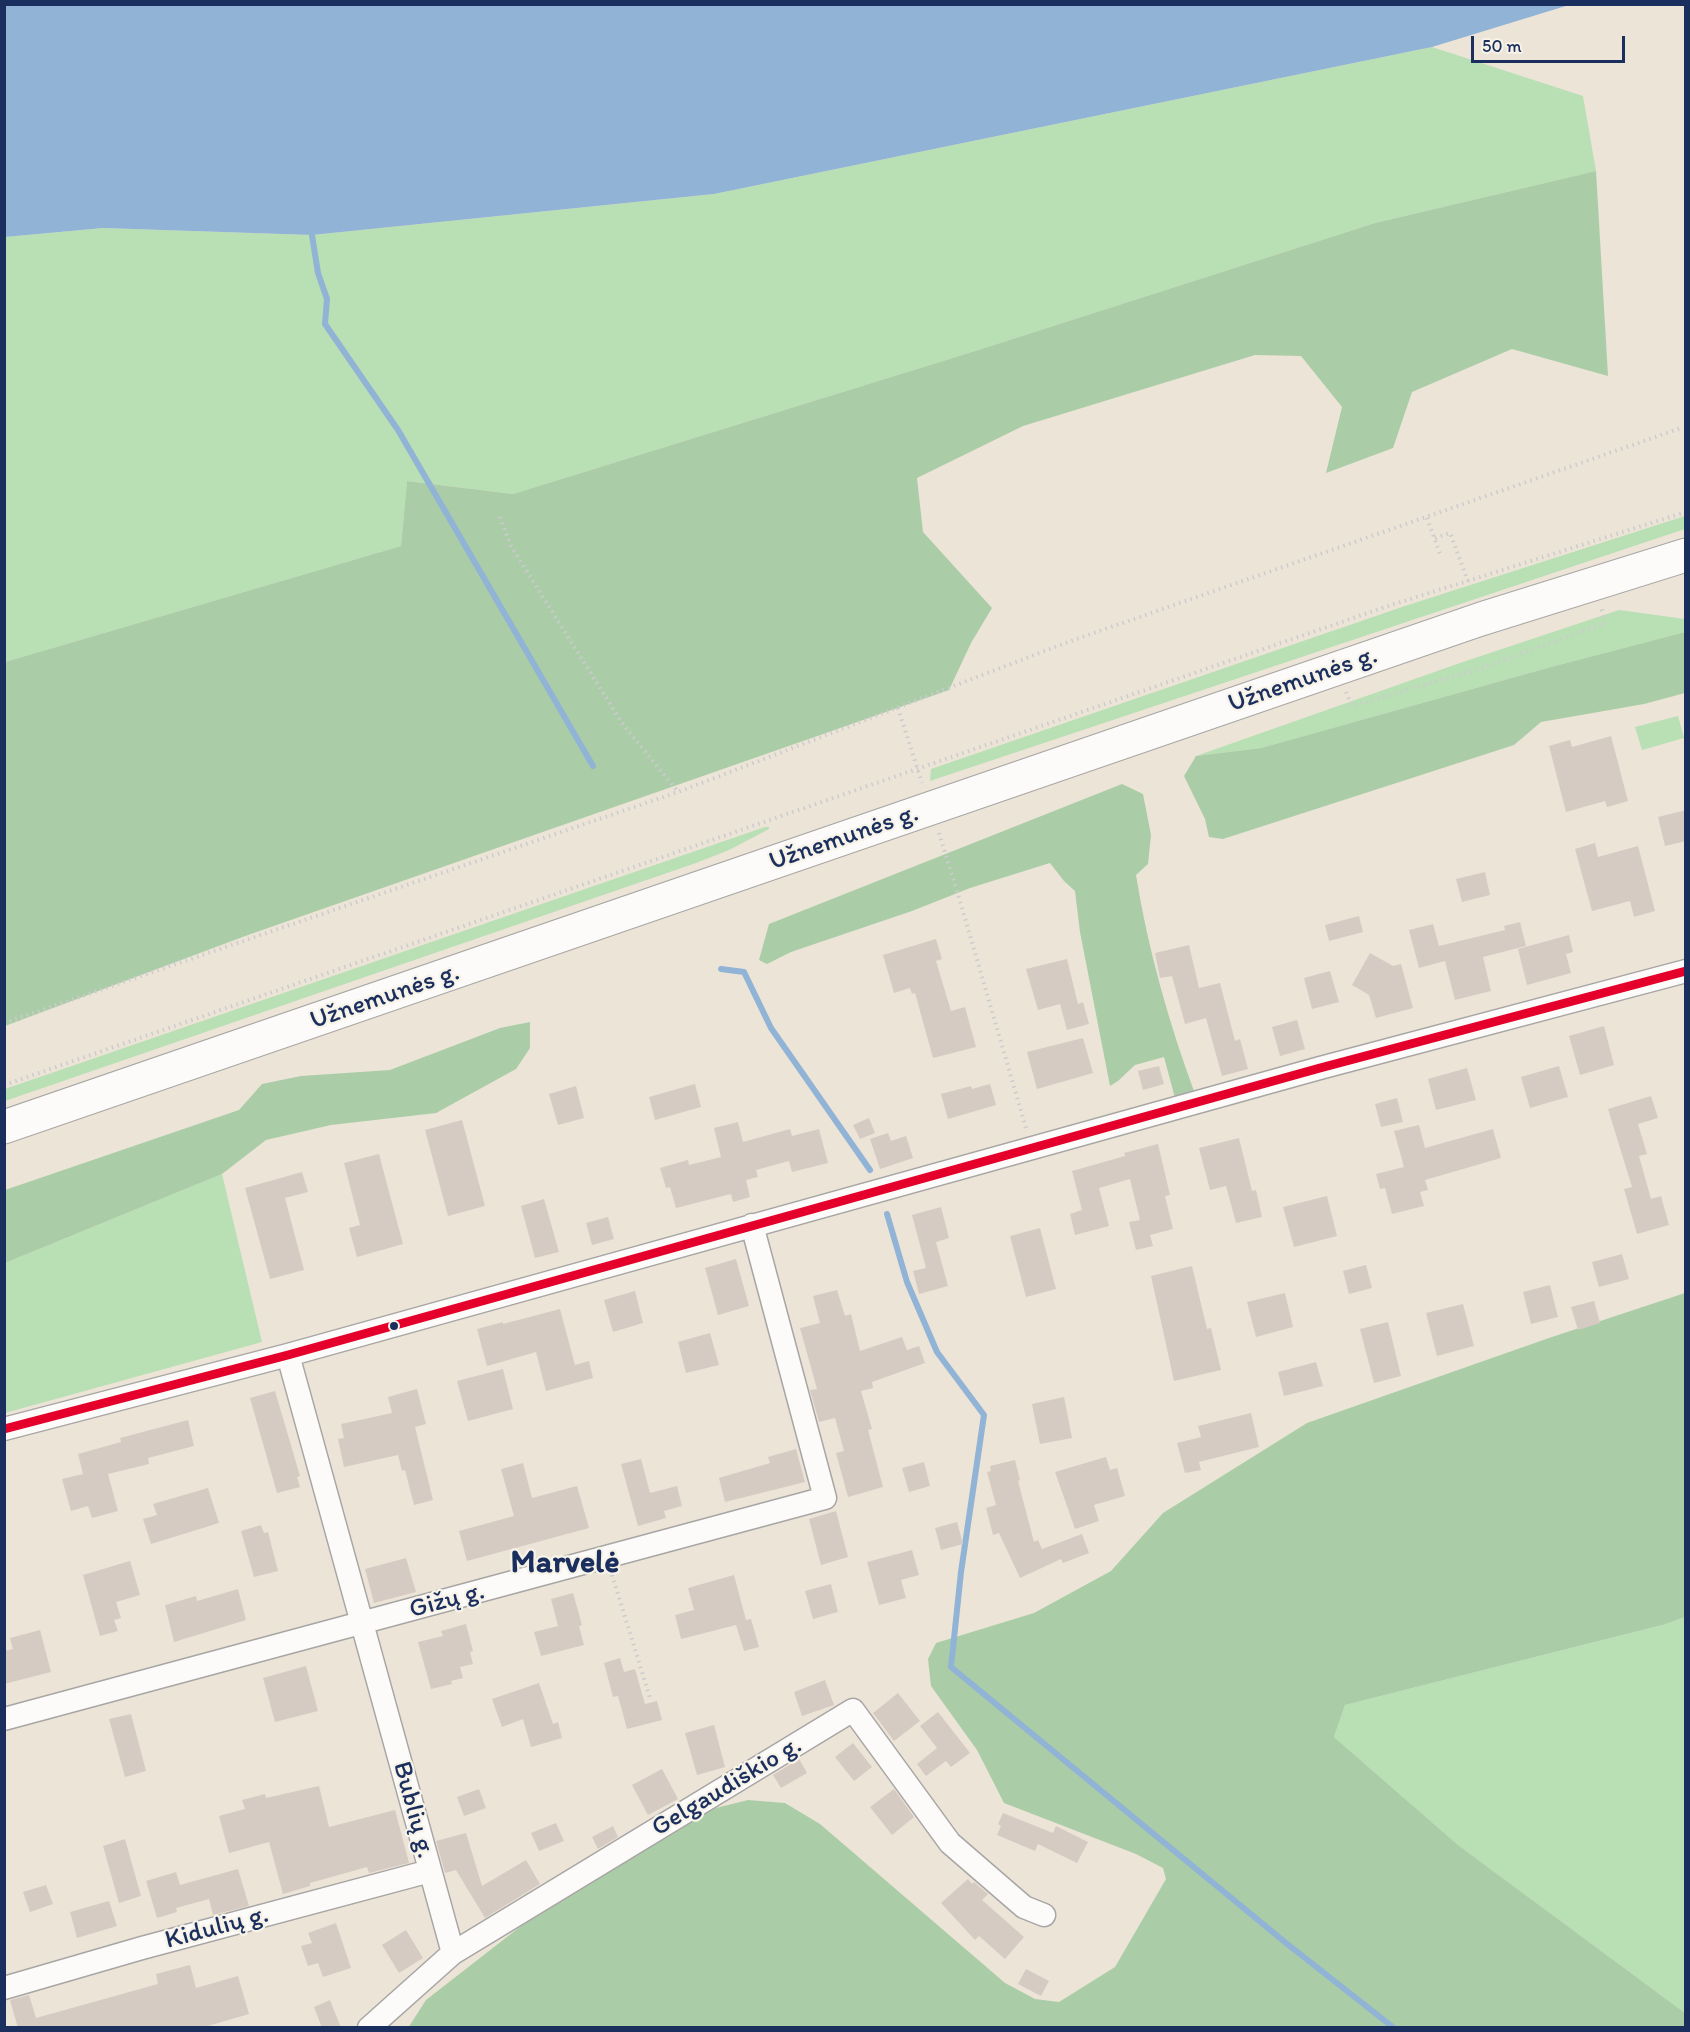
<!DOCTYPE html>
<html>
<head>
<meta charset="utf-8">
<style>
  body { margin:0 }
  #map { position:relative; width:1690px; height:2032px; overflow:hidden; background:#ece4d7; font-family:Itim,sans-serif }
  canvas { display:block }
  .frame { position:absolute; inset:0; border:6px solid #1b2f5e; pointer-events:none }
  .scale { position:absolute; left:1471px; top:36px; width:154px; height:27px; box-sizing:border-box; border:3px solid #1b2f5e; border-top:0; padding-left:8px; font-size:18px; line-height:21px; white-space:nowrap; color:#1b2f5e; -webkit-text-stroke:4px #f7f3e8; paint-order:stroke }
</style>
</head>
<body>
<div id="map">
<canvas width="1690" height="2032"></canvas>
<div class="frame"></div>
<div class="scale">50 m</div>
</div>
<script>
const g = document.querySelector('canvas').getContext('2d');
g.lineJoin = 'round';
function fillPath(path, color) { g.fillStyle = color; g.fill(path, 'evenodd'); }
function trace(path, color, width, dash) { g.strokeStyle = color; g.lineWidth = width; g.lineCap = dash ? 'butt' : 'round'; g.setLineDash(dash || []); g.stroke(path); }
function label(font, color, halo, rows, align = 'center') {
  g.font = font + ' Itim,sans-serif'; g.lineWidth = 4.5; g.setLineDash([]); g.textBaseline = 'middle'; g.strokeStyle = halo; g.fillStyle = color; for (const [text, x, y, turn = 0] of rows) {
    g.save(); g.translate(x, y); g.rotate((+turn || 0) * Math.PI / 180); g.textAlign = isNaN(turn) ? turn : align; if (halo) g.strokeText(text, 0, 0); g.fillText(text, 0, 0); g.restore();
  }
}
fillPath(new Path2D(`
  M1432 47 1583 96 1596 171 1375 223 972 352 513 494 407 481 401 546 5 662V237L103 228 312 235 714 194Z
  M1685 516V529L930 781 931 769 1402 607Z
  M1619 610 1685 619V632L1551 667 1261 748 1196 756 1460 663Z
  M1678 716 1684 738 1642 750 1635 727Z
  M765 827H769V829L729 850 696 863 5 1101V1089Z
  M222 1174 262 1342 5 1413V1263Z
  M1685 1617V2013L1458 1845 1334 1737 1345 1705 1666 1624Z`), '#b9dfb4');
fillPath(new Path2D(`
  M1596 171 1608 376 1512 349 1412 392 1393 448 1326 473 1342 407 1301 356 1255 355 1023 426 917 478 923 532 992 608 971 643 949 690 248 935 5 1026V662L401 546 407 481 513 494 972 352 1375 223Z
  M1685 632V693L1644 704 1541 722 1514 745 1223 839 1209 837 1205 819 1184 776 1196 756 1261 748 1551 667Z
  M1122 784 1143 794 1151 835 1148 864 1136 875C1148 950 1169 1023 1195 1094L1175 1098 1164 1057 1135 1065 1118 1081 1110 1086 1080 932 1075 891 1064 881 1050 863 970 888 912 911 791 952 767 964 759 960 769 924Z
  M530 1022V1048L516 1069 436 1113 331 1125 266 1140 222 1174 5 1263V1190L239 1110 262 1084 301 1076 390 1070 500 1028Z
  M1685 1293V1617L1666 1624 1345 1705 1334 1737 1458 1845 1685 2013V2027L408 2028 426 2000 539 1912 712 1809 748 1800 785 1803 820 1824 1005 1983 1035 1999 1059 2002 1115 1967 1166 1879 1163 1868 1136 1854 1004 1803 977 1750 931 1686 928 1659 936 1643 1034 1613 1111 1571 1163 1513 1307 1423 1549 1338Z`), '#aacda7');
fillPath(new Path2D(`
  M5 4H1569V5L1432 47 714 194 312 235 103 228 5 237Z`), '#91b3d6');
trace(new Path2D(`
  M311 229 318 273 327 299 325 324 398 430 593 766
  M721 969 744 972 771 1028 870 1170
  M887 1214 907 1282 937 1352 984 1415 961 1572 951 1667 1286 1943 1394 2028`), '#91b3d6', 6);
fillPath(new Path2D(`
  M1611 736 1628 801 1607 807 1605 801 1566 812 1549 746 1570 740 1572 747Z
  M1686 810V841L1665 846 1658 817Z
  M1595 843 1598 857 1638 846 1655 911 1634 917 1630 901 1592 911 1575 849Z
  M1485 872 1490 895 1462 902 1456 879Z
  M1359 916 1363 932 1329 941 1325 925Z
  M1520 922 1526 946 1483 957 1491 991 1455 1000 1445 961 1419 968 1409 930 1433 924 1439 946 1505 930 1504 926Z
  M1569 935 1573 952 1566 954 1571 973 1527 985 1518 949Z
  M936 939 942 959 936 961 951 1011 965 1007 976 1047 933 1058 915 993 912 994 910 988 894 993 883 955Z
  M1189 945 1199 988 1220 983 1235 1041 1240 1039 1248 1069 1222 1076 1206 1018 1185 1024 1172 976 1160 978 1155 953Z
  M1370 953 1393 966 1401 964 1413 1008 1376 1018 1369 995 1352 985Z
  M1067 959 1078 1004 1083 1002 1089 1024 1067 1030 1060 1004 1038 1010 1026 969Z
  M1330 971 1339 1002 1312 1009 1304 978Z
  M1297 1020 1305 1049 1280 1056 1272 1027Z
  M1604 1026 1614 1065 1580 1075 1569 1036Z
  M1083 1038 1093 1073 1037 1089 1027 1052Z
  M1159 1066 1164 1084 1143 1090 1138 1071Z
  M1559 1066 1568 1097 1530 1108 1521 1077Z
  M1467 1068 1476 1100 1436 1110 1428 1079Z
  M695 1084 701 1107 655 1120 649 1097Z
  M990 1084 996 1105 948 1119 941 1094 971 1086 972 1089Z
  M576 1086 584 1118 558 1125 549 1094Z
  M1651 1096 1658 1118 1638 1124 1647 1154 1639 1156 1651 1199 1661 1196 1669 1225 1637 1234 1624 1189 1632 1187 1608 1109Z
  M1397 1098 1403 1122 1381 1127 1375 1104Z
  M869 1118 875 1133 860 1139 853 1125Z
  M462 1120 485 1206 448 1216 425 1130Z
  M738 1122 743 1142 790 1129 792 1136 819 1129 828 1163 792 1172 789 1161 756 1170 758 1177 746 1180 750 1197 733 1202 731 1194 676 1208 670 1187 666 1188 660 1168 688 1160 689 1165 721 1157 714 1128Z
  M1419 1125 1425 1148 1493 1129 1501 1158 1425 1180 1428 1190 1420 1192 1424 1206 1392 1214 1385 1188 1380 1189 1376 1174 1404 1167 1394 1131Z
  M888 1133 891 1141 906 1136 913 1158 880 1169 870 1139Z
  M1239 1138 1252 1191 1256 1190 1262 1217 1236 1223 1226 1186 1210 1190 1199 1148Z
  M1158 1144 1170 1195 1165 1196 1173 1229 1150 1235 1153 1246 1136 1250 1129 1222 1140 1220 1130 1179 1099 1188 1109 1226 1075 1235 1070 1214 1082 1210 1072 1171 1125 1156 1124 1153Z
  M379 1154 403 1244 357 1257 349 1228 360 1225 344 1163Z
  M302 1172 308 1192 285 1198 304 1270 270 1279 245 1188Z
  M1327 1196 1337 1236 1294 1247 1283 1207Z
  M544 1199 559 1252 535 1258 521 1206Z
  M941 1207 949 1238 936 1242 948 1286 919 1294 913 1271 926 1268 912 1215Z
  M608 1217 614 1239 592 1245 586 1223Z
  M1040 1228 1056 1289 1026 1297 1010 1236Z
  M1622 1254 1629 1279 1599 1287 1592 1262Z
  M736 1259 749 1306 718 1315 705 1268Z
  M1366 1265 1372 1288 1349 1294 1343 1271Z
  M1192 1266 1207 1329 1211 1328 1221 1370 1174 1381 1151 1276Z
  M1550 1285 1558 1317 1531 1324 1523 1292Z
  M837 1290 845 1316 851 1314 860 1351 902 1337 907 1350 919 1346 925 1363 872 1382 873 1388 861 1391 872 1429 868 1430 883 1487 848 1497 836 1453 844 1451 835 1418 819 1422 810 1390 817 1389 800 1328 820 1323 813 1296Z
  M635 1291 643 1323 613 1332 604 1300Z
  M1285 1293 1293 1327 1256 1337 1247 1302Z
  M1594 1301 1600 1323 1578 1330 1571 1307Z
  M1463 1304 1474 1346 1437 1356 1426 1313Z
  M560 1309 575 1365 589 1361 593 1378 546 1391 536 1352 487 1366 477 1329 503 1322V1324Z
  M1388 1322 1401 1376 1374 1383 1360 1329Z
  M710 1333 719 1365 686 1373 678 1342Z
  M1316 1362 1323 1386 1284 1396 1278 1372Z
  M503 1369 513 1409 468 1421 457 1381Z
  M417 1389 426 1424 415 1427 433 1500 414 1505 405 1470 402 1471 398 1455 344 1467 338 1439 344 1438 341 1424 392 1413 388 1397Z
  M275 1391 300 1476 297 1477 300 1487 277 1493 250 1398Z
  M1064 1397 1072 1438 1040 1444 1032 1404Z
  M1251 1413 1259 1447 1199 1462 1201 1470 1185 1473 1177 1443 1201 1437 1198 1426Z
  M188 1420 194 1446 148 1458 149 1464 108 1474 118 1511 92 1518 88 1506 71 1511 62 1479 83 1474 78 1454 121 1442 120 1438Z
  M796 1449 805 1482 725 1502 719 1478 770 1463 768 1457Z
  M1106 1457 1110 1470 1117 1468 1125 1496 1094 1505 1099 1521 1075 1529 1055 1472Z
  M641 1459 650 1493 677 1486 682 1506 664 1511 666 1518 638 1526 621 1464Z
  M1015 1460 1020 1480 1018 1481 1034 1542 1038 1540 1042 1549 1082 1534 1089 1553 1063 1563 1061 1559 1020 1578 999 1533 993 1535 986 1508 996 1505 987 1472 991 1471 990 1466Z
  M924 1462 930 1486 909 1492 902 1468Z
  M523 1463 532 1498 577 1486 589 1528 467 1561 459 1531 514 1516 501 1469Z
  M208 1488 219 1523 151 1544 143 1519 157 1515 153 1504Z
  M836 1511 848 1557 821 1565 809 1519Z
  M957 1522 963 1544 941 1550 935 1528Z
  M261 1525 264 1533 268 1532 278 1571 254 1577 241 1531Z
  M912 1550 919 1575 901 1580 906 1598 879 1605 867 1562Z
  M406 1558 416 1592 374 1603 365 1569Z
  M130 1561 140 1595 116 1602 121 1618 114 1620 118 1631 100 1636 83 1575Z
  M734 1575 746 1620 751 1619 759 1647 744 1651 736 1625 681 1639 675 1615 694 1610 688 1588Z
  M831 1584 838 1612 813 1619 805 1591Z
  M238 1589 246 1620 174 1642 165 1605 196 1596 197 1601Z
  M573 1593 582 1625 579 1626 584 1645 541 1656 534 1632 558 1626 551 1599Z
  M466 1624 473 1651 470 1652 473 1664 460 1667 463 1678 451 1681 452 1684 431 1689 418 1642 443 1636 441 1631Z
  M40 1630 51 1672 4 1684V1651L13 1649 10 1638Z
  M620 1658 624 1672 635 1669 645 1704 657 1701 662 1720 627 1729 618 1696 613 1697 604 1663Z
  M306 1666 318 1711 275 1722 263 1678Z
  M825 1680 834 1705 802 1716 794 1692Z
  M539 1683 553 1724 558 1722 562 1738 531 1747 523 1719 502 1727 492 1699Z
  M898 1693 920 1721 894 1741 873 1713Z
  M938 1712 970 1753 951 1767 946 1761 926 1776 917 1764 937 1748 920 1726Z
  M131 1714 146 1771 125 1777 109 1719Z
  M714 1725 725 1767 697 1775 685 1733Z
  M853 1743 872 1767 854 1781 835 1757Z
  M799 1759 807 1773 781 1788 773 1775Z
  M662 1769 678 1799 648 1815 632 1785Z
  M319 1786 329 1827 395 1810 409 1863 369 1873 367 1867 310 1883V1886L283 1894 269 1842 229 1853 219 1816 245 1809 242 1800 265 1794 266 1798Z
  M479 1789 486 1808 464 1816 457 1797Z
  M894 1789 914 1817 892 1835 870 1807Z
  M1003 1813 1053 1833 1056 1826 1088 1842 1077 1863 1038 1844 1035 1851 997 1835 1001 1826 998 1824Z
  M556 1823 564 1841 539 1851 531 1833Z
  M613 1826 618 1837 598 1849 592 1837Z
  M466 1833 482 1886 526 1860 540 1884 485 1918 456 1870 445 1873 436 1841Z
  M125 1839 141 1896 119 1903 103 1846Z
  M238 1869 249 1906 213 1915 209 1899 176 1908 177 1912 157 1918 146 1881 176 1872 180 1885Z
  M968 1879 972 1884 974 1882 988 1894 982 1900 1024 1937 1005 1959 979 1936 975 1940 941 1903Z
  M46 1885 53 1904 30 1912 23 1892Z
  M109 1901 117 1926 77 1938 70 1912Z
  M336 1923 351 1968 323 1977 318 1963 308 1966 301 1946 312 1943 308 1933Z
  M406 1930 423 1958 399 1973 382 1945Z
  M190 1965 196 1988 238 1976 249 2014 201 2028H18L10 2000 29 1995 36 2018 158 1984 156 1974Z
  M1026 1969 1049 1981 1041 1996 1018 1984Z
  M330 2000 341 2028H322L314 2007Z`), '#d6cbc3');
const street = new Path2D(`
  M288 1355 453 1953
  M4 1429 288 1355 1320 1068 1686 971
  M4 1719 825 1498 752 1225
  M4 1988 142 1948 430 1871
  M369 2028 453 1953 853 1710 950 1843 1024 1907 1044 1915`);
const primary = new Path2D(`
  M4 1127 1481 619 1686 555`);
trace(street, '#a8a6a5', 25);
trace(primary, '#a8a6a5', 35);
trace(new Path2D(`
  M500 517 511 546 622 723 678 792
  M1427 518 1440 554
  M1435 538 1450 533 1468 581
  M1346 692 1352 706 1479 669 1605 623 1601 607
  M898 708 922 783
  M939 833 962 908 1026 1128
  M4 1023 678 792 1068 642 1681 428
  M4 1085 1385 607 1686 512
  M612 1575 650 1698`), '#cccbcd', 4, [1.5, 4.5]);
trace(street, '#fcfbf9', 22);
trace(primary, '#fcfbf9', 33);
trace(new Path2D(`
  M4 1429 288 1355 1320 1068 1686 971`), '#e4002b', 9);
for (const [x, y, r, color] of [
  [394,1326,5,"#1b2f5e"]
]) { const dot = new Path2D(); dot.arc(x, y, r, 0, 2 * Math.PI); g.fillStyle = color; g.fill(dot); trace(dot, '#f7f3e8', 2); }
label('26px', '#1b2f5e', '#f7f3e8', [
  ["Užnemunės g.",1303,680,-19],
  ["Užnemunės g.",844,838,-19],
  ["Užnemunės g.",385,997,-19],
  ["Gižų g.",447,1601,-15],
  ["Gelgaudiškio g.",727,1787,-31],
  ["Bublių g.",413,1810,75],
  ["Kidulių g.",217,1928,-15]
]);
label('bold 32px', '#1b2f5e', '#f7f3e8', [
  ["Marvelė",565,1564]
]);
</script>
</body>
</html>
